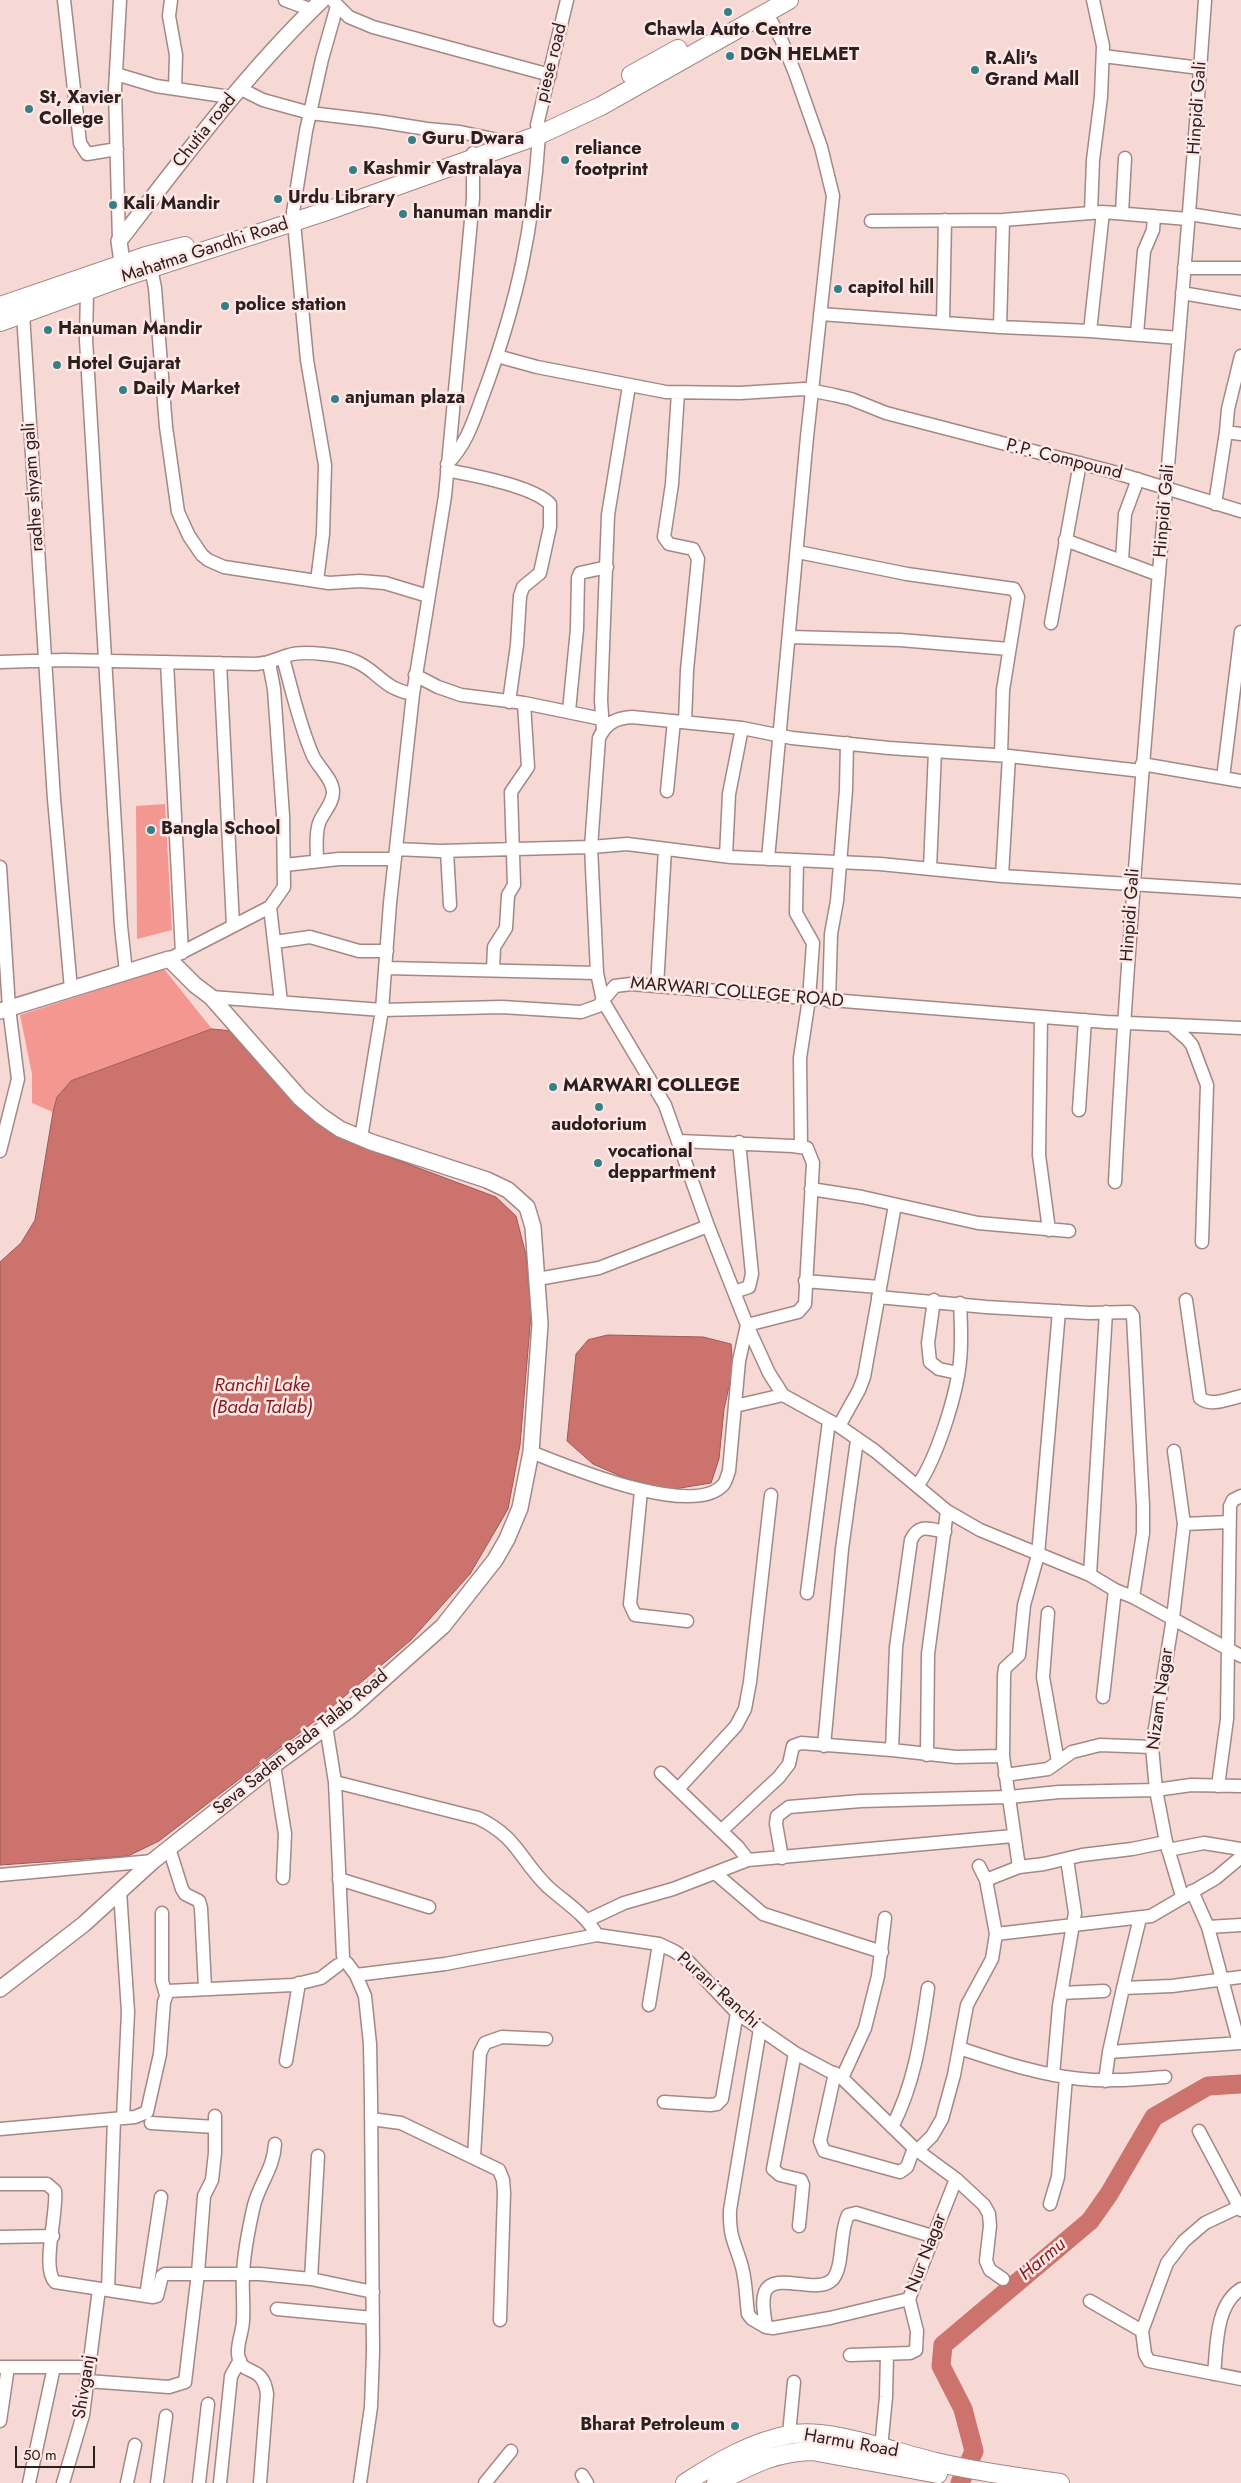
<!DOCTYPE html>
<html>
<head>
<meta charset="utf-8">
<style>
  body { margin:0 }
  #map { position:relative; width:1241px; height:2483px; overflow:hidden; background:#f6d8d5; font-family:Jost,sans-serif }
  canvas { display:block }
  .scale { position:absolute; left:15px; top:2446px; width:80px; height:22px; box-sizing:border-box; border:2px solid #2a201f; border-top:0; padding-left:6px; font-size:15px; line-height:18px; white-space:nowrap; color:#2a201f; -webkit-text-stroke:4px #ffe7e5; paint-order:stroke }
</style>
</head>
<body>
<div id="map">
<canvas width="1241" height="2483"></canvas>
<div class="scale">50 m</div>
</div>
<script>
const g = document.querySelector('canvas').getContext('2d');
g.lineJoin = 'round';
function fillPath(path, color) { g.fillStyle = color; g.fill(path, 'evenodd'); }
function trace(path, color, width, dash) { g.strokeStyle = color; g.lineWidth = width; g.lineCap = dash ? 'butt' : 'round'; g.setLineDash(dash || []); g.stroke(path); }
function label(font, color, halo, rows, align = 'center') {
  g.font = font + ' Jost,sans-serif'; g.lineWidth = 5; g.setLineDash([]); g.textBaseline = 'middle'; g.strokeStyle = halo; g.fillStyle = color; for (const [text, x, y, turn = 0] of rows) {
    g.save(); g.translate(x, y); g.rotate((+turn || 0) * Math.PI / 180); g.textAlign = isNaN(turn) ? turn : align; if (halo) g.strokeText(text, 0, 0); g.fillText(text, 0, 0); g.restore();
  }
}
fillPath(new Path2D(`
  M165 804 172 930 137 939 136 806Z
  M164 969 212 1029 71 1081 57 1097 53 1112 32 1103V1074L20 1015Z`), '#f49790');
const water = new Path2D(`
  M212 1029 233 1031 294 1103 329 1132 373 1151 496 1197 516 1216 526 1255 531 1314 520 1445 508 1509 470 1574 411 1640 320 1717 159 1841 128 1856 0 1865V1262L21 1243 35 1220 53 1112 57 1097 71 1081Z
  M608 1335 703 1337 731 1344 733 1369 724 1409 719 1459 711 1483 668 1490 625 1478 593 1464 567 1441 576 1354 588 1340Z`);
fillPath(water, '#cc736d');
trace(water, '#9b5a56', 1);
trace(new Path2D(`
  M960 2483 974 2451 963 2409 941 2366 943 2345 1090 2221 1109 2194 1154 2117 1208 2086 1241 2084`), '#cc736d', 19);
const minor = new Path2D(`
  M64 0 80 143 87 154 117 149
  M171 0 169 16 176 55 175 88
  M285 0 312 10
  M333 1 349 17 373 27 550 75
  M766 12 781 39 795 73 821 147 833 196 807 437 768 859
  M1103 56 1200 68
  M116 74 156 86 230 97
  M239 88 263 100 310 113 377 121 427 129 460 132 498 140
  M537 125 567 0
  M1091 212 1093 160 1101 97 1103 46 1093 0
  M1122 213 1125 158
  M1189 214 1241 222
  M871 221 1003 220 1103 212 1188 219
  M119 241 115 90 120 0
  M151 268 155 288 166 427 178 512 189 536 202 555 208 560 224 567 329 583 360 581 385 583 428 596
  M1184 268H1241
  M87 290 86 340 121 926 126 972
  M1182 293 1241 303
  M23 314 54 799 71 989
  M820 314 1000 327 1090 331 1179 338
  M943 323 945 220
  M1000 327 1003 220
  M1090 331 1103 212
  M1137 334 1144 251 1153 230 1154 216
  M497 356 537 367 666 392 740 393 804 389 834 395 851 399 886 413 1110 471 1241 511
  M678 393 672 484 664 537 669 544 693 549 698 559 687 670 685 722
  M1226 432 1241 434
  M447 464C469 442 475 415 486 387 518 299 533 228 539 135
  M447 470C472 475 533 486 550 504V527L540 573 523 587 520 596 517 645 509 702
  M1215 504 1226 432 1228 409 1241 356
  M1065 540 1159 575
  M798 552 907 574 1014 589 1018 597 1003 690 1001 755
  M1122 560 1125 514 1138 479
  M317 581 323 534 325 465 307 360 293 212 306 131 322 59 337 6
  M1051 623 1080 463
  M790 637 900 640 1009 649
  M283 658C292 690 299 724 313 756 318 767 333 779 333 792 333 804 323 812 319 823 315 835 317 849 317 861
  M0 662 64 660 256 664C273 663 275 659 289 655 304 650 343 655 357 662 380 673 382 688 413 694
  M167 662 182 953
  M220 663 233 925
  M415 675 438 687 461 695 524 703 602 719
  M569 711 577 629 578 578 580 573 607 567
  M603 730 601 700 608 515 629 386
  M1142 764 1241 781
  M1142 771 1009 756 889 748 792 738 742 728 632 717C616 718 606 723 599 738L591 847 627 844 731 857 880 864 1002 876 1241 891
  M1223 778 1241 632
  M667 791 674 721
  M396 849 440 851 591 847 597 973 603 1001 665 1105 708 1226 747 1325 739 1361 729 1471C727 1476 726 1482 723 1485 692 1519 567 1466 531 1452
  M447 851 450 905
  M726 856 729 794 742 728
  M797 860 796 913 813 943 809 999 800 1058 801 1147
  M285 865 339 859H395
  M0 867 9 1008 18 1079 0 1151
  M930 868 935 751
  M1002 876 1009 756
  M270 907 281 1002
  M275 942 310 937 359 951H387
  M169 959 270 907 284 887 283 816 274 689 269 663
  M387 968 597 973
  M493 970 494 947 506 928 508 895 514 885 511 792 528 767 524 703
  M657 986 665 849
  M211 997 382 1010 502 1007 581 1012 598 1006 615 986 631 984 1106 1022 1241 1028
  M829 1001 831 934 837 901 846 790 847 743
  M1041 1017 1039 1155 1049 1230
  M1171 1025 1187 1039 1192 1045 1207 1085 1202 1242
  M1079 1110 1085 1020
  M361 1138 382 1010 390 903 413 694 445 496 469 242 473 198V153
  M679 1141 793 1146 807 1148 813 1163 805 1304 798 1312 747 1325 769 1373 783 1395 839 1426 875 1451 947 1511 980 1530 1090 1575 1115 1590 1133 1597 1241 1656
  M1115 1182C1135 788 1178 394 1205 0
  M811 1189 862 1197 978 1223 1069 1231
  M538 1279 599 1268 708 1226
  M805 1281 879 1287
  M734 1292 749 1287 752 1274 739 1142
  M878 1297 986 1307 1089 1313 1130 1312 1133 1316 1143 1506V1533L1133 1597
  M934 1300 928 1343 930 1362 939 1369 958 1373
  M1186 1300 1200 1398C1211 1407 1228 1399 1241 1396
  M735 1406 783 1395
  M839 1426 859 1390 864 1377 895 1205
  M1174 1451 1184 1524 1173 1618 1152 1747 1156 1790 1166 1842 1182 1896
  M918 1485C937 1458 957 1394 960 1361 962 1342 961 1322 960 1303
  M641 1491 630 1604 635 1615 687 1621
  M1184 1524 1229 1522
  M1090 1575 1106 1312
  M807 1593 829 1421
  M1048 1613 1043 1677 1058 1762
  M1103 1697 1115 1590
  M326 1726 335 1782 343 1956
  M824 1746 842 1549 857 1440
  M892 1750 896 1647 911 1540C919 1523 929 1529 945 1532
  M927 1755 928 1654 947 1511
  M274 1765 285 1834 283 1878
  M661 1773 738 1847 748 1860
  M1005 1775 1048 1769 1072 1752 1100 1745 1152 1747
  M335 1782 478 1818C519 1838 519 1859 548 1887 566 1903 585 1914 597 1935L659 1944 674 1951 686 1959 737 2013 795 2053 842 2078 914 2148 956 2179 984 2205 989 2214 990 2226 986 2261 990 2270 1003 2279
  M1218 1786 1227 1719 1230 1506 1233 1500 1241 1496
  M678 1789 736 1726 745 1709 750 1682 771 1495
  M721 1831 779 1777 789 1764 793 1746 801 1743 892 1750 956 1757 1003 1756
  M169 1848 182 1889 185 1894 199 1901 201 1908 205 1988
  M1168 1850 1204 1843 1241 1849
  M782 1858 776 1824 777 1816 789 1807 861 1801 1009 1797 1059 1792 1156 1790 1191 1785 1241 1786
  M1019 1867 1003 1756 1004 1675 1005 1668 1019 1655 1024 1605 1038 1555 1059 1311
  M715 1873 763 1914 882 1952
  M0 1875 153 1861
  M339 1879 429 1907
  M986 1880 1019 1867 1044 1864 1082 1855 1132 1849 1166 1842
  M120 1891 128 2012 123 2118
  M1192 1891 1208 1927 1239 2043
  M162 1913V1981L166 1995
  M1140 1918 1123 1988 1172 1986 1241 1977
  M588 1920 624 1903 673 1889 748 1860 1013 1836
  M1208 1927 1241 1925
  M996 1934 1151 1916 1216 1878 1241 1857
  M347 1963 356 1975 365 1996 370 2044 371 2099 373 2352 371 2407 360 2483
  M356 1975 445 1964 597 1935
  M1061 1993 1104 1991
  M649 2005 659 1944
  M760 2029 730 2210C729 2238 735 2242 742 2267 746 2282 746 2298 748 2314L752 2319 766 2327
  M959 2048C999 2061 1039 2075 1081 2079 1109 2082 1137 2079 1165 2077
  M1109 2052 1241 2043
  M795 2053 773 2169 780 2175 801 2180 803 2185 799 2226
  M286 2061 299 1983
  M835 2073 820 2141 824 2151 900 2172 907 2167 914 2148
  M1053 2075 1059 2006 1075 1913 1067 1859
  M842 2078 865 2028 878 1976 885 1918
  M1105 2081 1109 2052 1123 1988
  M664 2102 710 2105 717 2104 722 2099 737 2013
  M371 2119 401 2123 499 2170 503 2180 504 2193 500 2320
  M151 2123 215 2127
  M892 2127C915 2083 921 2036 928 1988
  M0 2129 135 2117 147 2112 160 2054 164 2002 168 1991 293 1985 321 1978 338 1965
  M1199 2131 1241 2210
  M918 2150 932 2136 942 2119 954 2075 967 2005 992 1959 996 1934 994 1923 986 1880 979 1866
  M474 2157 480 2053 485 2043 502 2037 546 2039
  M0 2184H47L55 2191C58 2212 41 2268 55 2282L153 2297 157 2296 162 2276 165 2274H260L311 2279 373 2292
  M1050 2204 1058 2177 1066 2077
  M1241 2206 1205 2223 1184 2241 1167 2263 1142 2331 1145 2354 1149 2361 1241 2379
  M0 2237 53 2236
  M311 2279 318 2156
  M108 2290 114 2119
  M146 2296 161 2197
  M909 2299 830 2318 773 2328 766 2327C765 2317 761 2302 765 2292 774 2270 818 2296 833 2279 844 2265 839 2233 848 2215L856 2213 932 2236
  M1090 2301 1142 2331
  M277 2309 373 2318
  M850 2355 910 2353 916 2350 917 2331 909 2299 956 2179
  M0 2367H89
  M1214 2374C1217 2347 1215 2305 1241 2289
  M87 2381 169 2387 185 2382 198 2273 204 2196 212 2180 215 2153V2116
  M0 2421 8 2367
  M789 2434 794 2382
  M881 2448 886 2397 887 2354
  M582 2475 587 2483
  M29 2483 54 2367
  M63 2483 83 2415 99 2289
  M127 2483 135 2445
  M157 2483 166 2416
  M199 2483 208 2404
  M220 2483 231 2376 240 2360
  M260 2483 267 2394C263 2362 240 2378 238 2354 237 2343 243 2331 243 2320 244 2305 242 2289 243 2274 244 2251 249 2227 254 2205 260 2183 274 2167 275 2144
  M485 2483 511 2451`);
const tertiary = new Path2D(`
  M124 276 119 241C184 157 246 73 322 0
  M0 1011 169 959 195 985 211 997 300 1098 321 1116 340 1129 371 1142 487 1180 508 1190 527 1207 533 1227 540 1324 531 1452 520 1508 507 1539 495 1560 443 1626 349 1710 274 1765 153 1861 84 1924 0 1989`);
const secondary = new Path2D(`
  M631 75 678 49
  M0 306 146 256 185 246
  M0 322 124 277 324 212 539 135 601 106 789 0
  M685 2483C716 2463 751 2442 788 2435 826 2426 897 2453 936 2462 977 2472 1019 2477 1060 2483
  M716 2483C750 2466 773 2452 812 2451L938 2474`);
trace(minor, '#a38885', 15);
trace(tertiary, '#a38885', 18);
trace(secondary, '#a38885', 20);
trace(minor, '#fff', 12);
trace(tertiary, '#fff', 15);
trace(secondary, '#fff', 18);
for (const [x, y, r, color] of [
  [728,12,5,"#377f86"],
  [730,56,5,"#377f86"],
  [975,70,5,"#377f86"],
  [29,109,5,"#377f86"],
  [412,140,5,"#377f86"],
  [565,160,5,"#377f86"],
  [353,170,5,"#377f86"],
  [278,199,5,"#377f86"],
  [113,205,5,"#377f86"],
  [403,214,5,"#377f86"],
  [838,289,5,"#377f86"],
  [225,306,5,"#377f86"],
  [48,330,5,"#377f86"],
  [57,365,5,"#377f86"],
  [123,390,5,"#377f86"],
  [335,399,5,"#377f86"],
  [151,830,5,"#377f86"],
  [553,1087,5,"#377f86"],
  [599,1107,5,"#377f86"],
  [598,1163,5,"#377f86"],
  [735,2426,5,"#377f86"]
]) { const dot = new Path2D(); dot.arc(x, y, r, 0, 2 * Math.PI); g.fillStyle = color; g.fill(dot); trace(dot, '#ffe7e5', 2); }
label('bold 18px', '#2a201f', '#ffe7e5', [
  ["Chawla Auto Centre",728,31,"center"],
  ["DGN HELMET",740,56],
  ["R.Ali's",985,60],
  ["Grand Mall",985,81],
  ["St, Xavier",39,99],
  ["College",39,120],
  ["Guru Dwara",422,140],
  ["reliance",575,150],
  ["footprint",575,171],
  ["Kashmir Vastralaya",363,170],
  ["Urdu Library",288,199],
  ["Kali Mandir",123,205],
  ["hanuman mandir",413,214],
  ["capitol hill",848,289],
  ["police station",235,306],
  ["Hanuman Mandir",58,330],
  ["Hotel Gujarat",67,365],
  ["Daily Market",133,390],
  ["anjuman plaza",345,399],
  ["Bangla School",161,830],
  ["MARWARI COLLEGE",563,1087],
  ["audotorium",599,1126,"center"],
  ["vocational",608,1153],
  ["deppartment",608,1174],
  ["Bharat Petroleum",725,2426,"right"]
], 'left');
label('18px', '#2a201f', '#ffe7e5', [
  ["piese road",552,63,-76],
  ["Hinpidi Gali",1198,108,-86],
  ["Chutia road",205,131,-51],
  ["Mahatma Gandhi Road",205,251,-18],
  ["P.P. Compound",1064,460,14],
  ["radhe shyam gali",34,487,-94],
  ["Hinpidi Gali",1165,511,-85],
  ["Hinpidi Gali",1131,915,-86],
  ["MARWARI COLLEGE ROAD",737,993,5],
  ["Nizam Nagar",1161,1699,-82],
  ["Seva Sadan Bada Talab Road",301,1743,-39],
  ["Purani Ranchi",718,1991,42],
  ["Nur Nagar",927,2253,-69],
  ["Shivganj",85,2387,-81],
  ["Harmu Road",851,2444,10]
]);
label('italic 19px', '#85181c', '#ffe7e5', [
  ["Ranchi Lake",262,1386],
  ["(Bada Talab)",262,1408],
  ["Harmu",1043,2260,-40]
]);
</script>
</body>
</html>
